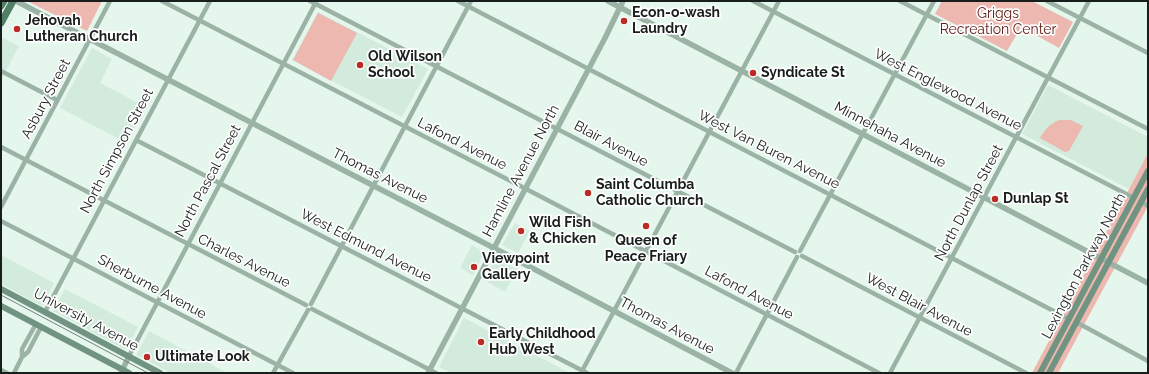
<!DOCTYPE html>
<html>
<head>
<meta charset="utf-8">
<style>
  body { margin:0 }
  #map { position:relative; width:1149px; height:374px; overflow:hidden; background:#e5f6ec; font-family:Raleway,sans-serif }
  canvas { display:block }
  .frame { position:absolute; inset:0; border:2px solid #181e1b; pointer-events:none }
</style>
</head>
<body>
<div id="map">
<canvas width="1149" height="374"></canvas>
<div class="frame"></div>
</div>
<script>
const g = document.querySelector('canvas').getContext('2d');
g.lineJoin = 'round';
function fillPath(path, color) { g.fillStyle = color; g.fill(path, 'evenodd'); }
function trace(path, color, width, dash) { g.strokeStyle = color; g.lineWidth = width; g.lineCap = dash ? 'butt' : 'round'; g.setLineDash(dash || []); g.stroke(path); }
function label(font, color, halo, rows, align = 'center') {
  g.font = font + ' Raleway,sans-serif'; g.lineWidth = 3.5; g.setLineDash([]); g.textBaseline = 'middle'; g.strokeStyle = halo; g.fillStyle = color; for (const [text, x, y, turn = 0] of rows) {
    g.save(); g.translate(x, y); g.rotate((+turn || 0) * Math.PI / 180); g.textAlign = isNaN(turn) ? turn : align; if (halo) g.strokeText(text, 0, 0); g.fillText(text, 0, 0); g.restore();
  }
}
fillPath(new Path2D(`
  M318 12 428 69 402 117 292 60Z
  M1 37 19 46 1 80Z
  M92 48 112 59 100 83 146 107 127 143 60 108Z
  M1048 85 1148 137V153L1129 189 1022 134Z
  M515 223 530 231 518 253 502 245Z
  M472 245 484 252 473 275 460 268Z
  M1 255 54 283 42 306 1 284Z
  M496 258 517 269 505 292 484 280Z
  M65 289 138 327 126 350 53 311Z
  M464 318 570 373H451L439 367Z
  M149 331 227 373H171L136 355Z`), '#d3ebdd');
fillPath(new Path2D(`
  M27 1H102L87 31Z
  M942 1H1032L1073 22 1059 48 1021 27 1007 51 935 14Z
  M318 13 357 33 331 81 293 60Z
  M1059 120H1071L1083 126 1069 151 1065 152 1040 138C1045 129 1050 124 1059 120Z
  M1148 153V206L1058 373H1032Z`), '#edb8af');
trace(new Path2D(`
  M162 1 530 191 879 373
  M310 1 795 252
  M458 1 1069 319
  M753 1 1134 198
  M900 1 1148 129
  M1047 1 1148 53
  M1 71 57 100
  M136 140 587 373
  M1 147 306 305
  M1141 202 1148 206
  M1 207 110 1
  M1 221 293 373
  M800 251 934 1
  M802 256 1026 373
  M311 304 471 1
  M312 309 436 373
  M45 312 210 1
  M1076 322 1148 361
  M129 356 316 2
  M22 357V349L36 324
  M1 370 7 373
  M14 373 22 357 28 352 41 327
  M273 373 308 310
  M581 373 779 1
  M736 373 797 257
  M890 373 1089 1`), '#9ab3a5', 4.5);
trace(new Path2D(`
  M16 1 494 248 732 373
  M608 1 1148 283
  M121 373 129 356
  M428 373 605 38 623 1`), '#9ab3a5', 5.5);
trace(new Path2D(`
  M1 289 160 373
  M1 306 129 373
  M1040 373 1148 171
  M1049 373 1148 189`), '#709481', 6);
trace(new Path2D(`
  M1 6 4 1
  M1 23 13 1`), '#507e67', 7);
trace(new Path2D(`
  M1 295 148 373`), '#75807a', 1);
for (const [x, y, r, color] of [
  [624,21,4,"#b92b23"],
  [17,29,4,"#b92b23"],
  [360,65,4,"#b92b23"],
  [753,73,4,"#b92b23"],
  [588,193,4,"#b92b23"],
  [995,199,4,"#b92b23"],
  [646,226,4,"#b92b23"],
  [521,231,4,"#b92b23"],
  [474,267,4,"#b92b23"],
  [481,342,4,"#b92b23"],
  [147,357,4,"#b92b23"]
]) { const dot = new Path2D(); dot.arc(x, y, r, 0, 2 * Math.PI); g.fillStyle = color; g.fill(dot); trace(dot, '#fefefe', 1.5); }
label('bold 14px', '#181e1b', '#fefefe', [
  ["Econ-o-wash",632,13],
  ["Laundry",632,29],
  ["Jehovah",25,21],
  ["Lutheran Church",25,37],
  ["Old Wilson",368,57],
  ["School",368,73],
  ["Syndicate St",761,73],
  ["Saint Columba",596,185],
  ["Catholic Church",596,201],
  ["Dunlap St",1003,199],
  ["Wild Fish",529,223],
  ["& Chicken",529,239],
  ["Queen of",646,241,"center"],
  ["Peace Friary",646,257,"center"],
  ["Viewpoint",482,259],
  ["Gallery",482,275],
  ["Early Childhood",489,334],
  ["Hub West",489,350],
  ["Ultimate Look",155,357]
], 'left');
label('14px', '#601a14', '#fefefe', [
  ["Griggs",998,14],
  ["Recreation Center",998,30]
]);
label('14px', '#181e1b', '#fefefe', [
  ["West Englewood Avenue",948,90,27],
  ["Asbury Street",46,99,-62],
  ["Minnehaha Avenue",890,135,28],
  ["Lafond Avenue",462,144,27],
  ["Blair Avenue",611,144,28],
  ["West Van Buren Avenue",769,150,27],
  ["North Simpson Street",117,151,-62],
  ["Hamline Avenue North",521,171,-62],
  ["Thomas Avenue",380,176,27],
  ["North Pascal Street",208,181,-62],
  ["North Dunlap Street",969,203,-62],
  ["West Edmund Avenue",366,246,27],
  ["Charles Avenue",244,261,27],
  ["Lexington Parkway North",1084,266,-62],
  ["Sherburne Avenue",152,287,28],
  ["Lafond Avenue",749,293,28],
  ["West Blair Avenue",919,305,28],
  ["University Avenue",86,320,28],
  ["Thomas Avenue",667,326,28]
]);
</script>
</body>
</html>
